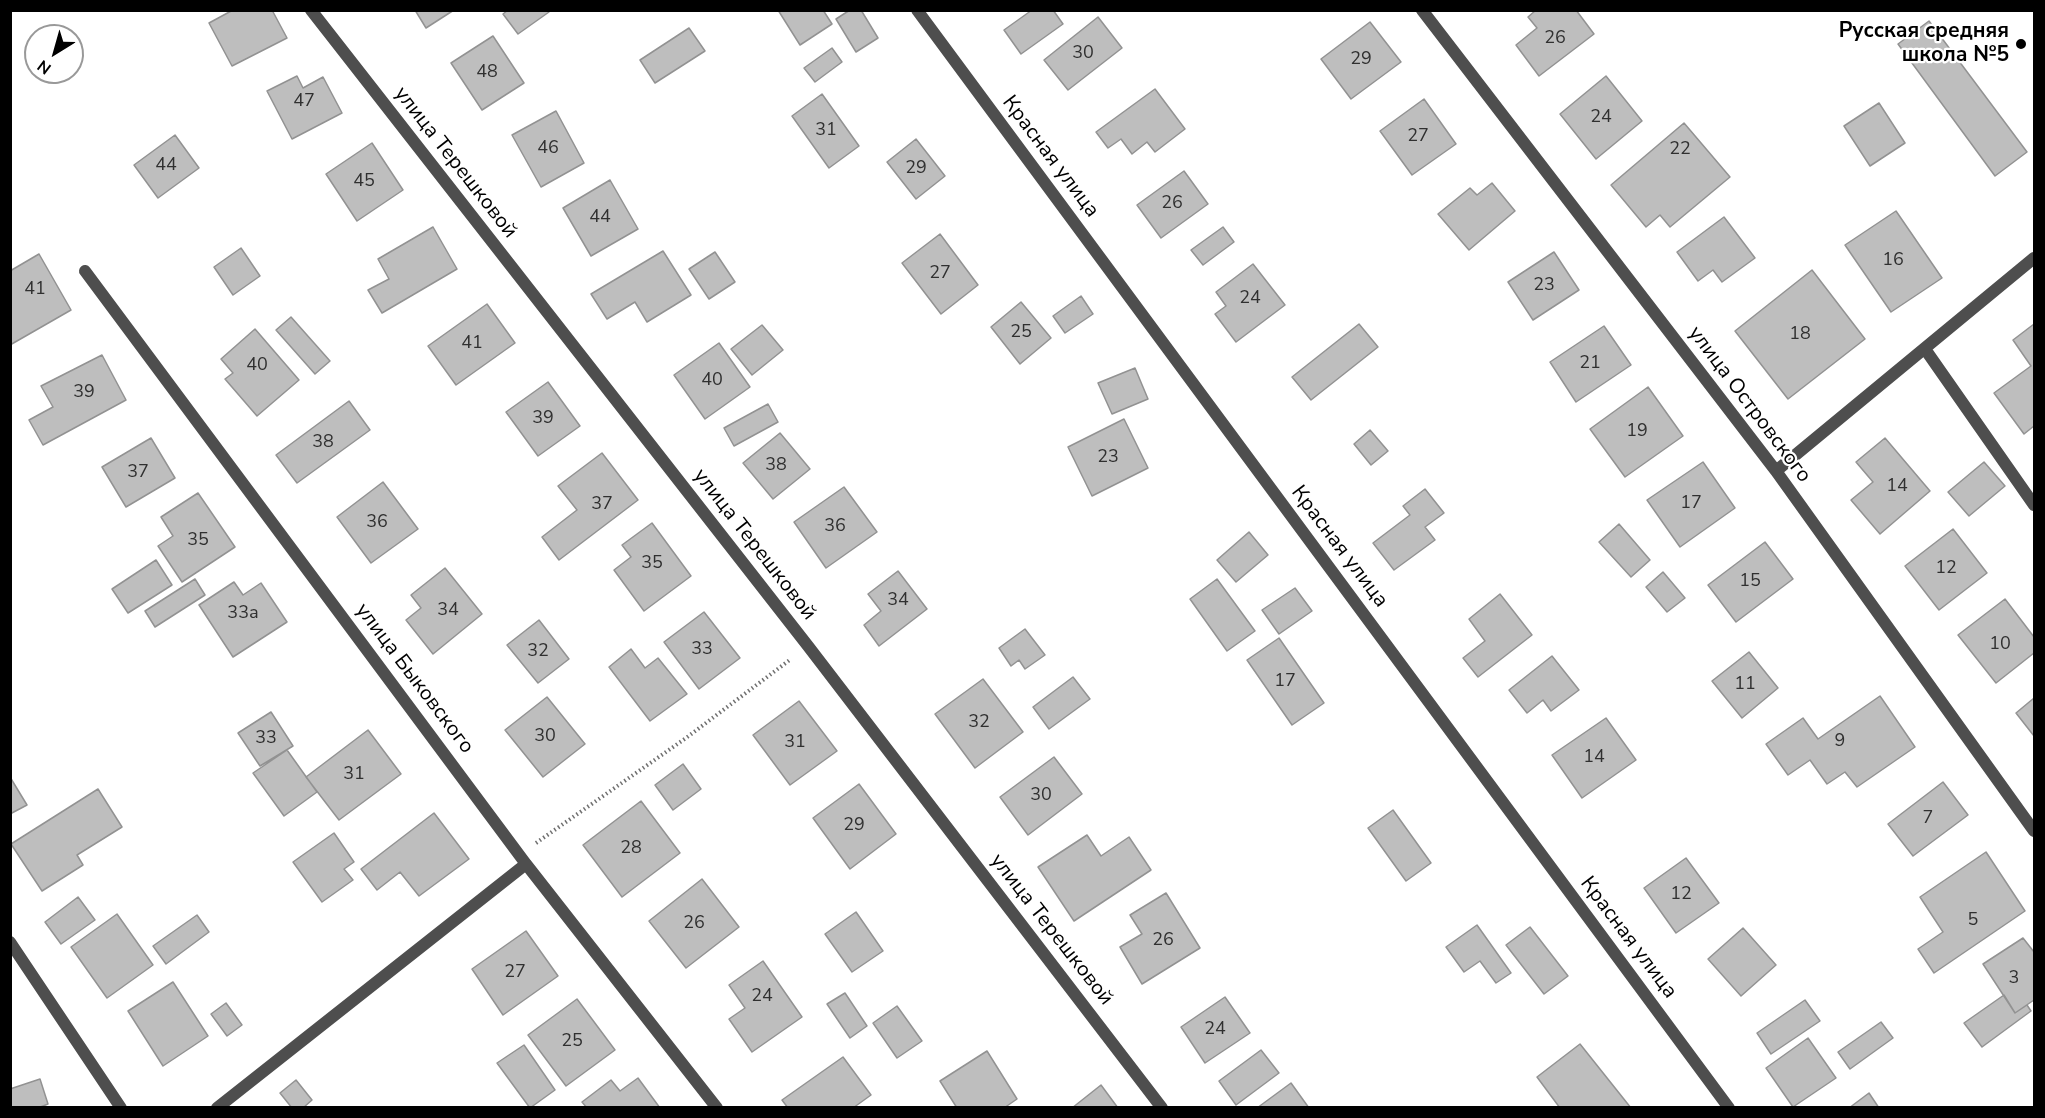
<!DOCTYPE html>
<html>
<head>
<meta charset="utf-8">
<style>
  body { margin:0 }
  #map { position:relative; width:2045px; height:1118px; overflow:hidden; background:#fff; font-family:"Nunito Sans",sans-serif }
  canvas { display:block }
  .frame { position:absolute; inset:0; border:12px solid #000; pointer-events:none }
  .north { position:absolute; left:24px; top:24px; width:60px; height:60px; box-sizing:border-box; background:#fff; border:2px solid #999; border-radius:50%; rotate:217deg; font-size:16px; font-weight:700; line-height:24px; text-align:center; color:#000 }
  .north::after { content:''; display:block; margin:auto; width:21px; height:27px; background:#000; clip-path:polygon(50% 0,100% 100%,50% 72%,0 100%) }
</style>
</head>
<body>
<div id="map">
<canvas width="2045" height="1118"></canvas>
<div class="frame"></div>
<div class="north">N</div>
</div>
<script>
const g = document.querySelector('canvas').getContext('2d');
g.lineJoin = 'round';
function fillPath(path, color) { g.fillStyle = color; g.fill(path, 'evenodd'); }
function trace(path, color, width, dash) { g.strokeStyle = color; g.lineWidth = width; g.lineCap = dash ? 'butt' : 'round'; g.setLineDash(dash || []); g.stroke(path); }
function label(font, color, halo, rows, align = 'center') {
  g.font = font + ' "Nunito Sans",sans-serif'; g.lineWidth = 4.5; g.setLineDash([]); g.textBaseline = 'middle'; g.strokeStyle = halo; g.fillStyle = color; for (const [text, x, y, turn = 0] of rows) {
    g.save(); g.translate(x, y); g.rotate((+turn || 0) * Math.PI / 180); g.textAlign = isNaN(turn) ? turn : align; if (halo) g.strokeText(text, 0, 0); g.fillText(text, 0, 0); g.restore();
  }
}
const building = new Path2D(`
  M233 10H272L287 38 232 66 209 23Z
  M415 10H454L426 28Z
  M508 10H548L549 12 518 34 503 14Z
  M778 10H823L832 24 800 45Z
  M850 10H861L878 38 856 52 836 19Z
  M1032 10H1053L1063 24 1021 54 1004 30Z
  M1536 10H1576L1594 34 1539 76 1516 45 1537 28 1528 17Z
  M1098 17 1122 48 1068 90 1044 60Z
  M1929 21 2027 152 1995 176 1898 44Z
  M1370 22 1401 62 1351 99 1321 59Z
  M689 28 705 51 655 83 640 60Z
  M493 36 524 83 482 110 451 63Z
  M832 48 842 62 815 82 804 68Z
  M297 76 303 88 323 77 342 113 292 139 267 91Z
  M1606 76 1642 121 1596 159 1560 114Z
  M1155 89 1185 129 1155 152 1147 142 1132 154 1121 139 1108 148 1096 132Z
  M822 94 859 146 829 168 792 116Z
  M1424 99 1456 144 1412 175 1380 131Z
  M1879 103 1905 143 1870 166 1844 126Z
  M556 111 584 163 541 187 512 135Z
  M1684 123 1730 177 1670 227 1660 215 1646 227 1611 185Z
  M175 135 199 168 158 198 134 165Z
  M916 139 945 176 916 199 887 162Z
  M372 143 403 190 357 221 326 174Z
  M1184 171 1208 204 1161 238 1137 205Z
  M610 180 638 229 591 256 563 208Z
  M1492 183 1515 211 1469 250 1438 214 1470 188 1477 195Z
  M1896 211 1942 278 1891 312 1845 245Z
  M1724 217 1755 258 1722 282 1713 270 1698 281 1677 252Z
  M433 227 457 269 382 313 368 290 389 279 378 259Z
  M1223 227 1234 242 1203 265 1191 250Z
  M940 234 978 285 941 314 902 263Z
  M241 248 260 276 233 295 214 267Z
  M663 251 691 295 647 322 635 302 607 319 591 294Z
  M715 252 735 282 709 299 689 269Z
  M1554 252 1579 290 1533 320 1508 282Z
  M39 254 71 310 10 345V271Z
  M1253 264 1285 305 1236 342 1215 314 1226 306 1216 292Z
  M1812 270 1865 339 1788 399 1735 331Z
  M1081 296 1093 314 1065 333 1053 316Z
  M1021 302 1051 338 1020 364 991 327Z
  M487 304 515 343 456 385 428 346Z
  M291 317 330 361 315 374 276 330Z
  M1359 324 1378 347 1311 400 1292 377Z
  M2034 324V426L2024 434 1994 393 2031 366 2013 340Z
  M762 325 783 350 752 375 731 349Z
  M1604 326 1631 365 1576 402 1550 362Z
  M255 329 299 380 257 416 225 379 233 373 221 359Z
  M719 343 750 387 705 419 674 375Z
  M102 355 126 400 43 445 29 420 53 407 41 386Z
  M1135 368 1148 399 1112 414 1098 383Z
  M548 382 580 426 538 456 506 412Z
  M1648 387 1683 436 1625 477 1590 429Z
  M349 401 370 430 297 483 276 455Z
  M768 404 778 422 734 446 724 428Z
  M1124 419 1148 468 1092 496 1068 447Z
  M1370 430 1388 451 1371 465 1354 444Z
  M780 433 810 469 773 499 743 463Z
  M151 438 175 478 126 507 102 467Z
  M1885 438 1930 491 1880 534 1851 500 1873 482 1856 462Z
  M602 453 638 500 559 560 542 537 577 510 558 486Z
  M1703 462 1735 508 1680 547 1647 500Z
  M1984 462 2005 486 1969 516 1948 492Z
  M383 482 418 529 371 563 337 517Z
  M844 487 877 532 826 568 794 522Z
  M1425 489 1444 513 1425 527 1435 540 1394 570 1373 543 1410 515 1403 506Z
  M198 493 235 547 182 582 158 546 173 536 161 517Z
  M652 523 691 576 644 611 614 570 631 557 622 545Z
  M1619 524 1650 560 1631 577 1599 542Z
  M1953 529 1987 573 1939 610 1905 566Z
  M1249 532 1268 555 1236 582 1217 560Z
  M1765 542 1793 579 1736 622 1708 585Z
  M156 560 172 585 128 613 112 589Z
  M445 568 482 614 433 654 406 620 421 608 411 595Z
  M898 571 927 609 879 646 864 625 881 611 868 594Z
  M1663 572 1685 598 1667 612 1646 587Z
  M195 579 205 595 155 627 145 611Z
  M1217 579 1255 631 1227 651 1190 599Z
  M234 582 243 595 261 583 287 622 233 657 199 605Z
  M1295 588 1312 611 1279 634 1262 610Z
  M1500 594 1532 635 1478 677 1463 658 1485 641 1469 619Z
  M2005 599 2034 637V653L1996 683 1958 635Z
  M704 612 740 658 699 689 664 642Z
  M539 620 569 659 538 683 507 645Z
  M1025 629 1045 655 1025 669 1019 660 1011 666 999 648Z
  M1279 638 1324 703 1292 725 1247 660Z
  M631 649 645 668 658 658 687 694 650 721 609 667Z
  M1749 652 1778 688 1742 718 1712 681Z
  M1552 656 1579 690 1551 711 1543 700 1527 713 1509 690Z
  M1073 677 1090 699 1049 729 1033 707Z
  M983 679 1023 732 975 768 935 714Z
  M1880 696 1915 747 1857 787 1845 772 1827 784 1810 760 1788 775 1766 744 1803 718 1818 739Z
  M547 697 585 744 543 777 505 730Z
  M2034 698V736L2016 713Z
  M799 701 837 751 790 785 753 735Z
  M271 712 293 746 260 766 238 733Z
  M1606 718 1636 760 1582 798 1552 755Z
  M368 730 401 774 339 820 306 777Z
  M287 750 317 792 284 816 253 773Z
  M1054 757 1082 794 1028 835 1000 797Z
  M683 764 701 789 673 810 655 785Z
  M10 777 27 805 10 814Z
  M1943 782 1968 815 1913 856 1888 824Z
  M859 784 896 834 850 869 813 818Z
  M98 789 122 827 77 855 83 865 42 891 11 844Z
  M641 801 680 853 622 897 583 845Z
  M1393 810 1431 863 1406 881 1368 828Z
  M434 813 469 859 419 896 400 872 377 890 361 869Z
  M334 833 354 862 344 869 353 880 322 902 293 862Z
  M1087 835 1101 856 1129 837 1151 870 1074 921 1038 867Z
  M1986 852 2025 911 1934 973 1918 949 1943 932 1920 897Z
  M1686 858 1719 903 1676 933 1644 888Z
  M702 879 739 927 686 968 649 921Z
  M1166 893 1200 948 1142 984 1120 947 1142 934 1130 915Z
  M78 897 95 920 61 944 45 922Z
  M856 912 883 951 852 972 825 934Z
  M117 914 153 965 107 998 71 947Z
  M197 915 209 932 166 964 153 946Z
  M1477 925 1511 973 1496 983 1480 961 1464 972 1446 947Z
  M1530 927 1568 976 1544 994 1506 945Z
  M1743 928 1776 965 1741 996 1708 959Z
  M526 931 558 976 503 1015 472 969Z
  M2023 938 2034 952V1000L2015 1013 1983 964Z
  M763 961 802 1017 752 1052 729 1019 745 1008 729 985Z
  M173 982 208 1036 163 1066 128 1011Z
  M845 993 867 1026 850 1038 827 1004Z
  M2004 995 2015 1013 2027 1005 2031 1011 1982 1047 1964 1023Z
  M1225 997 1250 1033 1205 1063 1181 1027Z
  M577 999 615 1050 566 1086 528 1035Z
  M1805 1000 1820 1021 1771 1054 1757 1033Z
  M226 1003 242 1025 227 1036 211 1014Z
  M897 1006 922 1041 897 1058 873 1023Z
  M1881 1022 1893 1038 1850 1069 1838 1052Z
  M1808 1038 1836 1078 1793 1107 1766 1068Z
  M1580 1044 1631 1108H1560L1537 1077Z
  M524 1045 555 1090 530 1108 497 1063Z
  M1261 1050 1279 1073 1236 1105 1219 1081Z
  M987 1051 1017 1099 1004 1108H957L940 1081Z
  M843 1057 871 1095 853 1108H788L782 1100Z
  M638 1078 660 1108H587L582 1102 611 1080 620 1091Z
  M40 1079 48 1104 38 1108H10V1089Z
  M296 1080 312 1100 303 1108H292L280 1093Z
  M1291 1083 1309 1108H1257Z
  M1101 1085 1118 1108H1072Z
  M1869 1093 1879 1108H1849Z`);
fillPath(building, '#bebebe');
trace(building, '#929292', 1.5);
trace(new Path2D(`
  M536 843 686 738 791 659`), '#707070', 4, [1.5, 3]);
trace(new Path2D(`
  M311 10 808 646 1162 1108
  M917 10 1729 1108
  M1422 10 1776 471 2034 831
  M85 271 526 864 717 1108
  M1925 349 2034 505
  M1776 471 2034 258
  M10 942 121 1108
  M217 1108 526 864`), '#4e4e4e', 12);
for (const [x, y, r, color] of [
  [2021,44,6,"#000"]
]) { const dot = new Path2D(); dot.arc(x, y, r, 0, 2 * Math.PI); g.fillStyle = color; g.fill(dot); trace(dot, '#fff', 2); }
label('18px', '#303030', null, [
  ["26",1555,39],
  ["30",1083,54],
  ["29",1361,60],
  ["48",487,73],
  ["47",304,102],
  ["24",1601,118],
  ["31",826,131],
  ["27",1418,137],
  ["46",548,149],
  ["22",1680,150],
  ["44",166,166],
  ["29",916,169],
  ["45",364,182],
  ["26",1172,204],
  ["44",600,218],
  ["16",1893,261],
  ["27",940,274],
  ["23",1544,286],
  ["41",35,290],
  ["24",1250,299],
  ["25",1021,333],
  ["18",1800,335],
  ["41",472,344],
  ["21",1590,364],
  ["40",257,366],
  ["40",712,381],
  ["39",84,393],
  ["39",543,419],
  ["19",1637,432],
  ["38",323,443],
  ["23",1108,458],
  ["38",776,466],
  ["37",138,473],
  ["14",1897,487],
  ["17",1691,504],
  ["37",602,505],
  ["36",377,523],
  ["36",835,527],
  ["35",198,541],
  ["35",652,564],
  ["12",1946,569],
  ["15",1750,582],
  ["34",898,601],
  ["34",448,611],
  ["33а",243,614],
  ["10",2000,645],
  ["33",702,650],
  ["32",538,652],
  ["17",1285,682],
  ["11",1745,685],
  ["32",979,723],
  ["30",545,737],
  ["33",266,739],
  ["9",1840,742],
  ["31",795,743],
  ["14",1594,758],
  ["31",354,775],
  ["30",1041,796],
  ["7",1928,819],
  ["29",854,826],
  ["28",631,849],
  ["12",1681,895],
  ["5",1973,921],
  ["26",694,924],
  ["26",1163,941],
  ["27",515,973],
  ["3",2014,979],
  ["24",762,997],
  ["24",1215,1030],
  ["25",572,1042]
]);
label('bold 21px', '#000', '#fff', [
  ["Русская средняя",2009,32],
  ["школа №5",2009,56]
], 'right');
label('21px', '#000', '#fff', [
  ["Красная улица",1050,157,53],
  ["улица Терешковой",455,163,52],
  ["улица Островского",1749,405,53],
  ["улица Терешковой",754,545,52],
  ["Красная улица",1339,547,53],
  ["улица Быковского",414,679,53],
  ["улица Терешковой",1051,930,52],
  ["Красная улица",1628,938,53]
]);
</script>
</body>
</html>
